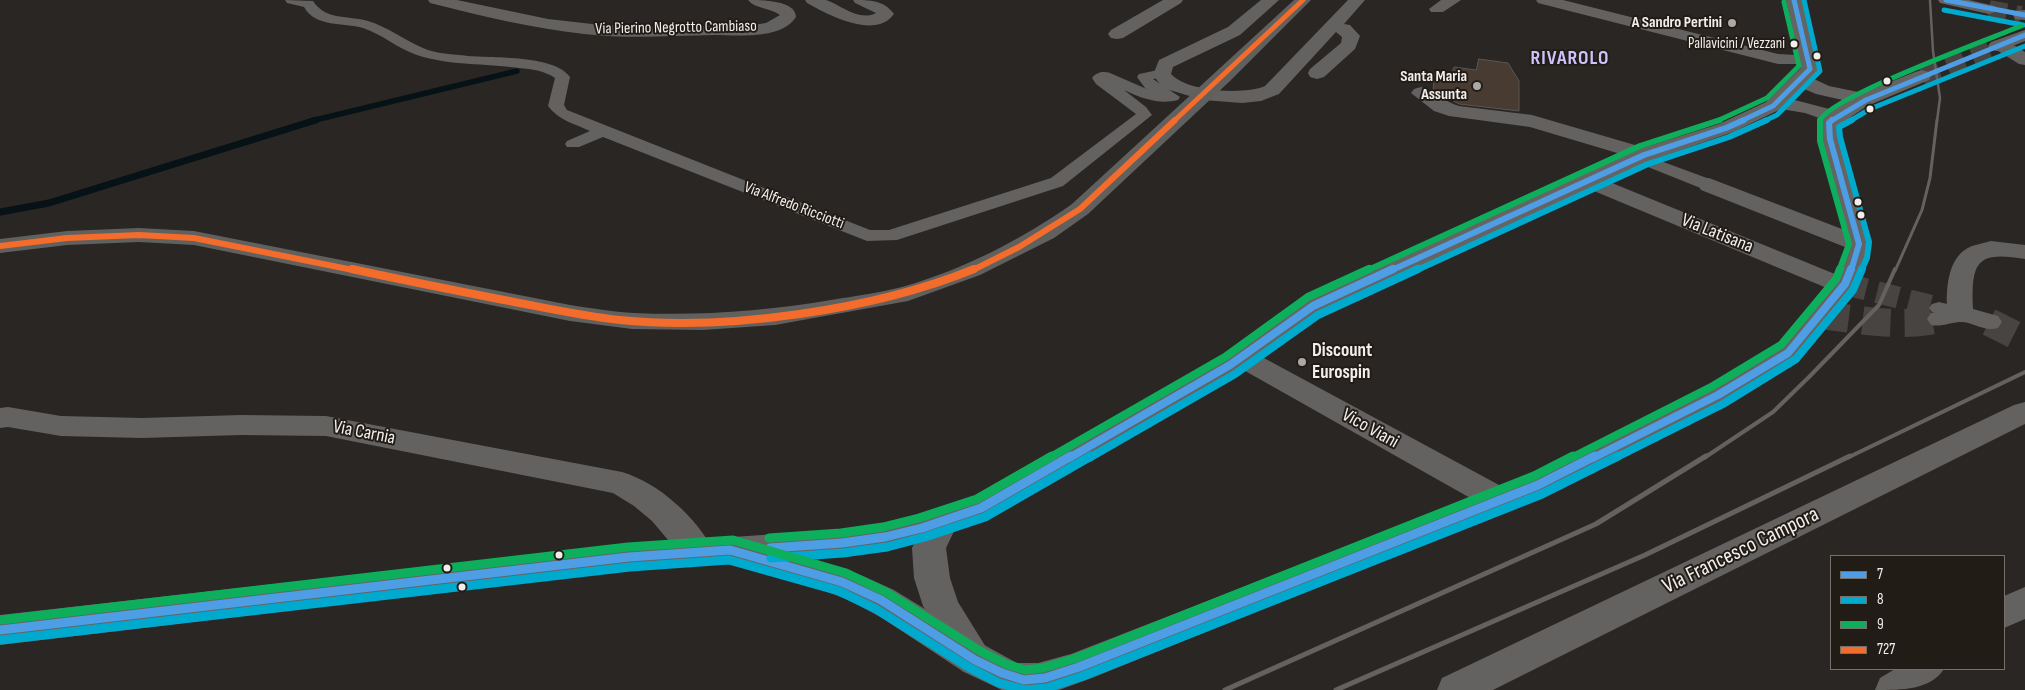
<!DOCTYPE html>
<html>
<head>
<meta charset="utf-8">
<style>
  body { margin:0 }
  #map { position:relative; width:2025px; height:690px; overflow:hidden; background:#292624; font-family:"Sofia Sans Condensed",sans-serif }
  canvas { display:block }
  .legend { position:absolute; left:1830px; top:555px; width:175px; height:115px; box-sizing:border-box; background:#221c17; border:1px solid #75706c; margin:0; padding:6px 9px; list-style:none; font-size:15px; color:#f2eeeb }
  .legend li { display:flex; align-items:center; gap:10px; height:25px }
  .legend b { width:25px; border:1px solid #75706c }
</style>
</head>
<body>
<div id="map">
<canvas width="2025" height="690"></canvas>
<ul class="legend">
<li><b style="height:6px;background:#4d9ee5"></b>7</li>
<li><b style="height:6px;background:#00a9ce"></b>8</li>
<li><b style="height:6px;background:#0daf5c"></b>9</li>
<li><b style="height:6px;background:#f36c2b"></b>727</li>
</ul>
</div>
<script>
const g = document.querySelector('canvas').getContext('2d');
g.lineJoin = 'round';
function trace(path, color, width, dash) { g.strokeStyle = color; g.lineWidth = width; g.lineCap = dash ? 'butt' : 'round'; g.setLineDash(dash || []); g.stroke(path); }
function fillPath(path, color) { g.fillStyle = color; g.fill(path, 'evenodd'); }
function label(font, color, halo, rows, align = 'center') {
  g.font = font + ' "Sofia Sans Condensed",sans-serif'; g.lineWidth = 4; g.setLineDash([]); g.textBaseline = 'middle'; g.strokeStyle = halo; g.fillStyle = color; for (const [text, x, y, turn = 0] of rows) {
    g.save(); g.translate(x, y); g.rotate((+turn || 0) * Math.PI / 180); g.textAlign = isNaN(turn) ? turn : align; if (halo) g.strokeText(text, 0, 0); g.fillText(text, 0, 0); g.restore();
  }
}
trace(new Path2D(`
  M311 121 517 71`), '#061216', 5.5);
trace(new Path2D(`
  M0 212 49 203 316 120`), '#061216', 7);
const building = new Path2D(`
  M1479 59 1508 63 1519 81V111L1459 104 1433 90 1435 72 1451 75 1454 67 1476 70Z`);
fillPath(building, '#473b32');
trace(building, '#595654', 1);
trace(new Path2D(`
  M1845 284 1939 308`), '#474442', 22, [22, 11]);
trace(new Path2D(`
  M1821 315C1861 320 1900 328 1940 319
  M1989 322 2025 340`), '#474442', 28, [28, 14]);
trace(new Path2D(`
  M1989 9 2021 15
  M1922 76 1997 46`), '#474442', 18, [18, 9]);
fillPath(new Path2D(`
  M285 0 313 1C326 21 348 15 368 21 388 27 404 40 423 48 436 54 453 54 468 56 493 58 555 55 570 77L564 105 567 110 870 230H889L1051 178 1136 114 1096 84 1092 78C1096 72 1104 71 1110 73L1149 90 1145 88 1137 77 1139 74 1163 69 1168 70 1170 73 1168 76 1153 79 1180 97 1178 100C1159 105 1141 98 1124 90L1146 107 1152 115 1063 186 897 240 867 241 603 137 579 147H567L565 144 567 141 590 131C575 124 558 120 548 106L555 78C545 71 532 69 519 68 485 63 450 66 417 55 398 49 382 34 363 28 343 22 316 28 304 7L287 3Z
  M1639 153 1715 181 1718 185 1715 189 1709 190 1703 189 1633 161 1631 158 1633 155Z
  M1939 302 1967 309 1970 313 1967 317 1960 319 1932 312 1929 308 1932 304Z`), '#636261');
fillPath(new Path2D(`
  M428 0H457L548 19 601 25 649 27 753 25 766 23 780 15C771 8 755 9 748 0 761 0 796 0 796 17 781 40 738 35 714 35 670 36 627 39 584 34 532 28 481 16 430 3Z
  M805 0C811 0 820 0 826 0 841 5 859 22 876 13L855 3 853 0C870 0 884 0 894 14 876 40 828 15 807 3Z
  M1163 0H1183L1181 3 1123 38 1117 39 1111 38 1108 34 1111 30Z
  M1261 0H1279L1240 35 1173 67 1171 74C1187 92 1244 95 1265 86L1348 0H1365L1344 24 1350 25 1360 36 1355 49 1324 77 1317 79 1310 77 1308 73 1310 69 1341 43 1342 37 1336 32 1279 94 1261 101 1242 103 1203 100 1163 88 1153 75 1159 60 1228 27Z
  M1441 0H1461L1443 12H1431L1429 9Z
  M1536 0H1563L1778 54 1814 56 1817 60 1814 64H1778L1538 3Z
  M2001 40 2007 41 2025 52V65L2019 64 1995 49 1992 45 1995 41Z
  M1421 87C1435 91 1445 102 1459 106L1532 115 1652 150 1655 155 1652 160 1644 161 1530 127 1449 116 1434 111 1411 93 1414 89Z
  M1590 174 1852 281 1856 286 1852 291 1843 294 1834 291 1582 186 1579 181 1582 176Z
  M1709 178 1868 239 1871 244 1868 249 1859 251 1850 249 1701 190 1698 185 1701 180Z
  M1991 241 2025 245V259C1977 251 1971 261 1973 309L1998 316 2002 322 1998 328C1982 332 1973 321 1959 322 1948 323 1942 327 1931 325L1927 319 1931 313 1947 309C1946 287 1948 255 1972 246 1978 244 1985 243 1991 241Z
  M1241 348 1251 351 1512 492 1516 500 1512 508 1500 512 1488 508 1231 363 1227 357 1231 351Z
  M2025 402V424L1493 690H1437L1442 678 2014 405Z
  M8 407 61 416 142 418 241 415 326 416 622 472C659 483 696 517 714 551L709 560 697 564 685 560 652 521 634 506 613 493 326 436 241 435 142 438 61 436 8 427 0 428V408Z
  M941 511 953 514 958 523 946 548 950 578 958 602 994 660 988 671 975 676 962 671 923 606 914 578 912 548 929 514Z`), '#636261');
fillPath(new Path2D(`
  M1786 0H1802L1819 69 1812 78 1829 86 1863 93 1915 72 1922 70 1929 72 1931 76 1929 80 1867 106 1839 125 1840 139 1871 244 1869 255 1858 284 1798 359 1728 402 1549 493 1092 678 1059 690H1002L964 672 882 618 853 602 815 587 739 565 737 563 629 570 0 645V615L629 544 851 529 908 520 969 500 1220 359 1304 300 1636 150 1719 124 1766 102 1801 68ZM1802 88 1816 94 1847 101 1833 110 1791 99ZM1781 109 1805 113 1822 119 1819 123 1820 139 1847 244 1845 255 1833 282 1778 347 1708 388 1527 477 1071 654 1038 663H1017L977 641 894 590 863 576 807 558 851 554 908 544 993 516 1240 371 1322 312 1652 160 1733 132Z
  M1938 0H1969L1995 6 1997 9 1995 12 1989 14 1940 3Z
  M2025 10V20L2015 19 2013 15 2015 11Z
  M2025 30V41L2003 50 1997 51 1991 50 1988 46 1991 42Z`), '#656463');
fillPath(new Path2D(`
  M2025 587V619L2004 628V596Z
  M1895 669H1944C1930 690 1903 690 1875 690L1880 678Z`), '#646260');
fillPath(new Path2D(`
  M1294 0H1311L1230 81 1088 214 1054 238 980 275 908 301 775 325 703 330 632 329 570 321 194 245 139 242 67 245 0 253V239L67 231 139 228 194 231 570 305C591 308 613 312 634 313 700 316 765 311 831 300 854 296 879 293 902 287 962 270 1021 240 1072 204Z`), '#60605e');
trace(new Path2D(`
  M1930 0 1933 51 1940 98 1937 121`), '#646261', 2.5);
trace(new Path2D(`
  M1895 271 1922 210 1930 178 1937 120`), '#646261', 3);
trace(new Path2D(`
  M1704 458 1773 412 1810 376 1879 305 1895 269
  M1847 458 2025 372`), '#646261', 4);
trace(new Path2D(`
  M1225 690 1596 524 1706 456
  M1336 690 1645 555 1850 456`), '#646261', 5);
trace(new Path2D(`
  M1946 0 2025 15
  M1741 121 1773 106 1810 69 1794 0
  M1831 121 1866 100 2025 35`), '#4d9ee5', 5);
trace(new Path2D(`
  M1832 120 1829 123 1830 139 1859 244 1851 271
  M1390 271 1644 155 1726 128 1744 120`), '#4d9ee5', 6);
trace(new Path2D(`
  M1069 458 1230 365 1313 306 1393 269
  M1593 458 1718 395 1788 353 1845 284 1851 269`), '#4d9ee5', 8);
trace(new Path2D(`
  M770 548 842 543 885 537 922 528 981 508 1071 456
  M0 630 629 557 730 550 842 582 881 600 975 660 1002 673 1024 680 1045 678 1079 667 1538 485 1595 456`), '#4d9ee5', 9);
trace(new Path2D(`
  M1944 10 2023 25
  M1764 121 1777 115 1820 71 1804 0
  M1850 121 1870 109 2025 46`), '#00a9ce', 5);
trace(new Path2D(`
  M1852 120 1839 127 1840 137 1869 242 1867 258 1861 271
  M1415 271 1648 164 1729 137 1767 120`), '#00a9ce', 6);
trace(new Path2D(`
  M1089 458 1235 374 1318 315 1418 269
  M1615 458 1723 404 1796 359 1853 290 1862 269`), '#00a9ce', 8);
trace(new Path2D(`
  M771 558 843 553 887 547 925 537 985 517 1091 456
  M1 640 630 567 729 560 839 591 876 609 970 668 999 683 1025 690 1047 688 1083 676 1542 494 1618 456`), '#00a9ce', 9);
trace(new Path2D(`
  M1717 121 1767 98 1799 66 1784 2
  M1820 121C1827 98 1990 39 2021 26`), '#0daf5c', 5);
trace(new Path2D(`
  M1820 120V141L1849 244 1839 271
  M1366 271 1640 146 1720 120`), '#0daf5c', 6);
trace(new Path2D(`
  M1049 458 1225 357 1308 297 1369 269
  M1571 458 1713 386 1781 345 1836 279 1840 269`), '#0daf5c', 8);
trace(new Path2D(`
  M769 538 841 533 883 527 919 518 977 499 1052 456
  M0 620 628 547 733 540 846 573 886 592 980 651 1006 664 1025 670 1043 668 1076 658 1534 476 1573 456`), '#0daf5c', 9);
trace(new Path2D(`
  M1174 121 1303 0`), '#f36c2b', 5);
trace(new Path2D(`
  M0 246 67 238 139 235 194 238 358 271
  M971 271 1019 247 1080 209 1175 120`), '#f36c2b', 6);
trace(new Path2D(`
  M352 269C402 280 453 290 504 300 542 307 581 316 620 320 727 331 874 310 974 269`), '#f36c2b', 8);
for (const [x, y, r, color] of [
  [1732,23,5,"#aca8a5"],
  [1794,44,4.5,"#f2eeeb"],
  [1817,56,4.5,"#f2eeeb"],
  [1887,81,4.5,"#f2eeeb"],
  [1477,86,5,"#aca8a5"],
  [1870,109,4.5,"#f2eeeb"],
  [1858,202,4.5,"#f2eeeb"],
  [1861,215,4.5,"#f2eeeb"],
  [1302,362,5,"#aca8a5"],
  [559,555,4.5,"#f2eeeb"],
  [447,568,4.5,"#f2eeeb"],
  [462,587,4.5,"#f2eeeb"]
]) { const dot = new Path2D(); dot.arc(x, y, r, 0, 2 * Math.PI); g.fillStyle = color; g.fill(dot); trace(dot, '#221c17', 2); }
label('15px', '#f2eeeb', '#221c17', [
  ["Pallavicini / Vezzani",1785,44]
], 'right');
label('bold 16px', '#f2eeeb', '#221c17', [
  ["A Sandro Pertini",1722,23],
  ["Santa Maria",1467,77],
  ["Assunta",1467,95]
], 'right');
label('16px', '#f2eeeb', '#221c17', [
  ["Via Pierino Negrotto Cambiaso",676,28,-1],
  ["Via Alfredo Ricciotti",794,206,21]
]);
label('19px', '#f2eeeb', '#221c17', [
  ["Via Latisana",1717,234,22],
  ["Vico Viani",1370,429,29],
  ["Via Carnia",364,433,11]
]);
label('bold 19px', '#f2eeeb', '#221c17', [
  ["Discount",1312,351],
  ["Eurospin",1312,373]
], 'left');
g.letterSpacing = '1px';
label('bold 20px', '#cbc3fc', '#221c17', [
  ["RIVAROLO",1570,59]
]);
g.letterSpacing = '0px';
label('22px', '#f2eeeb', '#221c17', [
  ["Via Francesco Campora",1741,551,-26]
]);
</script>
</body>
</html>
